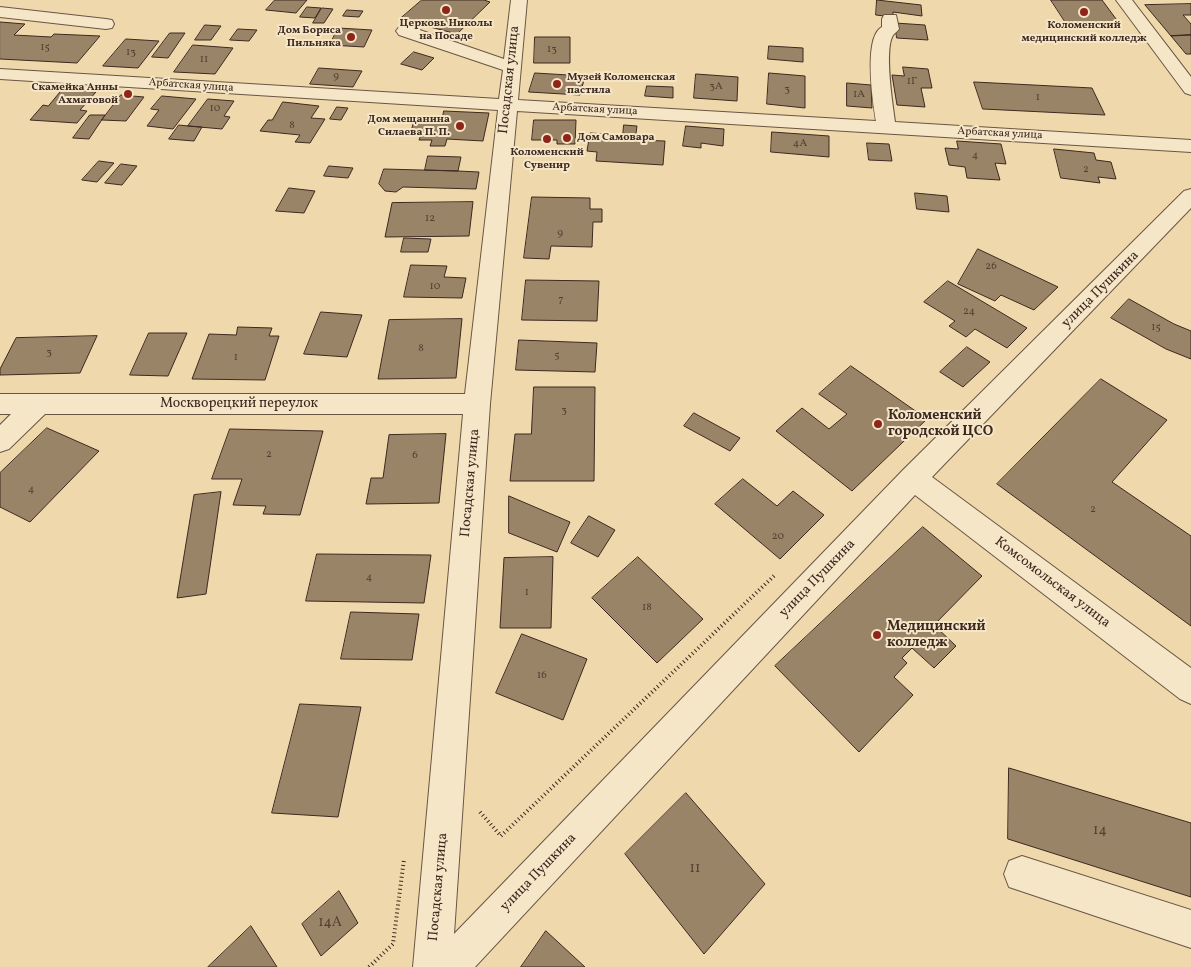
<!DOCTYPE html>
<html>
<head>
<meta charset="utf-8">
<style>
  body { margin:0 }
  canvas { display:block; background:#efd8ab }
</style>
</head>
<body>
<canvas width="1191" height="967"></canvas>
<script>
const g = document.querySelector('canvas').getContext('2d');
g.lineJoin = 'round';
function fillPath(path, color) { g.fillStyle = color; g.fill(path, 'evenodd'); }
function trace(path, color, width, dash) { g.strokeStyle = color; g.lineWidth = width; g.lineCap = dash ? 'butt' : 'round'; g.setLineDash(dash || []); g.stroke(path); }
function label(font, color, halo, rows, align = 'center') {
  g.font = font + ' Vollkorn,serif'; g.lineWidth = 4; g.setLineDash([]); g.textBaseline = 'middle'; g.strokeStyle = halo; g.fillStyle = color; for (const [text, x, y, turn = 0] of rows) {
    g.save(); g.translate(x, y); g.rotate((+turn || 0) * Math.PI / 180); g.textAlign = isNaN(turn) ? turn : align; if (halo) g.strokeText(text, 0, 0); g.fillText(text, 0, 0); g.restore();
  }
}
const building = new Path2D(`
  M275 0H307L296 13 266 10Z
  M422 0H484L490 2 457 34 400 19Z
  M877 0 921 5 922 16 893 12V17L876 15Z
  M1051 0H1102L1119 23H1066Z
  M1191 4V15H1183L1191 24V35L1171 36 1145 5Z
  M307 7 321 8 315 18 300 17Z
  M322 8 333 9 324 23H313Z
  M347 10 363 11 359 17 343 16Z
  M0 22 25 24 14 35 51 37 54 34 100 36 77 63 0 59Z
  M895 23 925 25 928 40 897 38Z
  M205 25 221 26 211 40H195Z
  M338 28 372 30 364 47 330 45Z
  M238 29 257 30 249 41 230 40Z
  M170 33H185L168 58 152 57Z
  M1191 35V54H1186L1171 36Z
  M535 37H570V63H534Z
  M126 39 159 41 138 68 103 66Z
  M193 45 233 48 215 74 174 72Z
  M769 46 803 48V62L768 59Z
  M414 52 434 58 422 70 401 64Z
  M903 67 928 69 932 88H921L925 107 897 105 892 75 904 76Z
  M319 68 362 71 353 87 310 84Z
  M535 73 585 76 580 95 529 92Z
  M769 73 805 76V108L767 104Z
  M696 74 738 77 737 101 694 98Z
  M974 82 1092 88 1105 115 983 109Z
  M847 83 871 85 872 108 847 106Z
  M647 86 673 87V98L645 96Z
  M62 90 96 92 80 110 87 111 77 123 30 120 43 105 48 106Z
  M121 95 144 97 126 121 102 120Z
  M162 96 196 99 173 129 147 126 159 110 151 109Z
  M208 99 234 101 224 116 230 117 222 129 188 126Z
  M283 102 319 106 311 118 325 119 310 143 295 142 300 135 260 131 268 120H272Z
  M337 107 348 108 341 120 330 119Z
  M444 111 489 113 483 141 447 139 445 146H430L432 140H419L421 135H410L415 117 442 118Z
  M90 115H105L89 139 73 138Z
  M534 120H576L575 144H557V140H532Z
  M179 125 188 126 202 127 194 141 169 139Z
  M624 125 637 126 635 140 665 141 663 165 596 161 597 152 587 151 590 133 606 134V138L622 139Z
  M686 126 724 129 723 146 701 143V148L683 146Z
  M772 132 829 136V157L771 152Z
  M957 141 1001 144 1006 164 995 163 1000 180 967 178 965 167 949 165 945 148 958 149Z
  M867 143 889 144 892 161 869 160Z
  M1054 149 1094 153 1096 160 1111 162 1116 179 1098 177 1100 183 1061 178Z
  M428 156 461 157 458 171 425 170Z
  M99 161 114 163 97 182 82 180Z
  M121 164 137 166 122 185 105 183Z
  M329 166 353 168 348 178 324 176Z
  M384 169 458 171 479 172 476 189 403 187 396 192 385 191 379 184Z
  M289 188 315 191 304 213 276 211Z
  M915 193 947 196 949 212 917 209Z
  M532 197 590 198V209H602V222H593L592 247 551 246 549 259 524 258Z
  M473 202 469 236 385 237 392 203Z
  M404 238 431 239 428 252H401Z
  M978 249 1058 287 1034 310 1001 295 995 301 958 284Z
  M411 265 447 266 444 277 466 278 462 298 404 297Z
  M526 280 599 281 597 321 522 320Z
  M948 281 1027 328 1007 348 975 329 966 337 949 326 955 321 924 302Z
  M1129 299 1174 324 1191 331V359L1166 349 1111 318Z
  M321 312 362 315 347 357 304 354Z
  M462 319 456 378 378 379 389 320Z
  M238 327 272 328 269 336H279L265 380 192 379 209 334 236 335Z
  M149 333H187L168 376 130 375Z
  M97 336 80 373 0 375V369L16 338Z
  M519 340 597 343 595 372 516 370Z
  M967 347 990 362 963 387 940 372Z
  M851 366 927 419 852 491 776 431 802 408 829 429 847 414 819 394Z
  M1101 379 1167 420 1112 482 1191 536V626L997 484Z
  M534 387H595L594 481H510L515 434H531Z
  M694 413 740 438 730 451 684 426Z
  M47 428 99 451 30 522 0 507V473Z
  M230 429 323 431 300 515 263 514 266 506 233 505 242 479H212Z
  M446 434 439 503 366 504 371 478H383L389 435Z
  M743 479 777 506 793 491 824 515 780 559 715 504Z
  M221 492 206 594 177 598 194 495Z
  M509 496 570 522 557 552 509 533Z
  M589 516 615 530 598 557 571 543Z
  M923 527 982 576 934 625 956 646 934 668 912 648 902 658 907 663 894 677 913 695 859 752 775 666Z
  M317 554 431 555 424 603 306 601Z
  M553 557 551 628H500L504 558Z
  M638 557 703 619 657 663 592 598Z
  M351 612 419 614 412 660 341 659Z
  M522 634 587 659 563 720 496 693Z
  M300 704 361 707 338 817 272 813Z
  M1009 768 1191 823V897L1008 839Z
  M686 793 765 884 704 954 625 854Z
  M339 891 358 923 321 956 302 924Z
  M251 926 277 967H208Z
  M546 931 585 967H521Z`);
fillPath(building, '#9a8468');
trace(building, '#3d2920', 1);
const minor = new Path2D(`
  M511 0H527L518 100 876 121C873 102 863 37 882 27V19L884 15H896L899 29C898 31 896 32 894 34 883 46 893 106 895 122L1191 140V152L517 111 490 404 454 934 903 470 1184 191 1191 189V208L932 477 1191 668V704L1180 699 915 495 475 967H413L463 414H45L9 449 0 452V425L11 414H0V394H465L498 110 0 79V69L499 99 503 70 399 35 396 31 399 27H411L504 59Z
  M1116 0H1132L1191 77V95L1185 93Z
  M0 7 106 19 112 20 114 24 112 28 106 29 0 17Z
  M1022 856 1191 910V948L1009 887 1004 874 1009 861Z`);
trace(minor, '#6a5543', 2);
trace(new Path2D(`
  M480 812 501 836 776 574
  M369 967 393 944 404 859`), '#3d2920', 4, [1, 3]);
fillPath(minor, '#f5e6c8');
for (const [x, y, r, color] of [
  [446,10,5,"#8f2418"],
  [1084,12,5,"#8f2418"],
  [351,37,5,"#8f2418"],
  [557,84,5,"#8f2418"],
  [128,94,5,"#8f2418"],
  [460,126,5,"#8f2418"],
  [567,138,5,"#8f2418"],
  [547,139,5,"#8f2418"],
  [878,424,5,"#8f2418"],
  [877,635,5,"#8f2418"]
]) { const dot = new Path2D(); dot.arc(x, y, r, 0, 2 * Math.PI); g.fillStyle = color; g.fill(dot); trace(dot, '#f5e6c8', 2); }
label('bold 11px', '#3d2920', '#f5e6c8', [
  ["Церковь Николы",446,24],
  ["на Посаде",446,37],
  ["Коломенский",1084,26],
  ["медицинский колледж",1084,39],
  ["Дом Бориса",341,31,"right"],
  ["Пильняка",341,44,"right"],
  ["Музей Коломенская",567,78,"left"],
  ["пастила",567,91,"left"],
  ["Скамейка Анны",118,88,"right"],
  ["Ахматовой",118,101,"right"],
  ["Дом мещанина",450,120,"right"],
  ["Силаева П. П.",450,133,"right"],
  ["Дом Самовара",577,138,"left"],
  ["Коломенский",547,153],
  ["Сувенир",547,166]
]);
label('11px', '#544032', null, [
  ["15",45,48],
  ["13",552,50],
  ["13",131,53],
  ["11",204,60],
  ["9",336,77],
  ["1Г",912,82],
  ["3А",716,87],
  ["3",787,90],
  ["1А",859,95],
  ["1",1038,98],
  ["10",215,109],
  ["8",292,126],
  ["4А",800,144],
  ["4",975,156],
  ["2",1086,170],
  ["12",430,219],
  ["9",560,234],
  ["26",991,267],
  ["10",435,287],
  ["7",561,300],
  ["24",969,312],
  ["15",1156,328],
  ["8",421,349],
  ["3",49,353],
  ["5",557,356],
  ["1",236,358],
  ["3",564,411],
  ["2",269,455],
  ["6",415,456],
  ["4",31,490],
  ["2",1093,510],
  ["20",778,537],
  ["4",369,578],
  ["1",527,593],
  ["18",647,608],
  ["16",542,676]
]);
label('11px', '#3d2920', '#f5e6c8', [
  ["Арбатская улица",191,86,4],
  ["Арбатская улица",595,110,3],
  ["Арбатская улица",1000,134,3]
]);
label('14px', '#3d2920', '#f5e6c8', [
  ["Посадская улица",510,80,-84],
  ["улица Пушкина",1101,290,-45],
  ["Москворецкий переулок",239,404],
  ["Посадская улица",471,483,-85],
  ["улица Пушкина",818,579,-46],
  ["Комсомольская улица",1052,583,37],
  ["улица Пушкина",539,873,-46],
  ["Посадская улица",439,887,-85]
]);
label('bold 14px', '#3d2920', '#f5e6c8', [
  ["Коломенский",888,416],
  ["городской ЦСО",888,432],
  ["Медицинский",887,627],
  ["колледж",887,643]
], 'left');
label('14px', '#544032', null, [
  ["14",1100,831],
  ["11",695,869],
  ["14А",330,923]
]);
</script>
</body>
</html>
